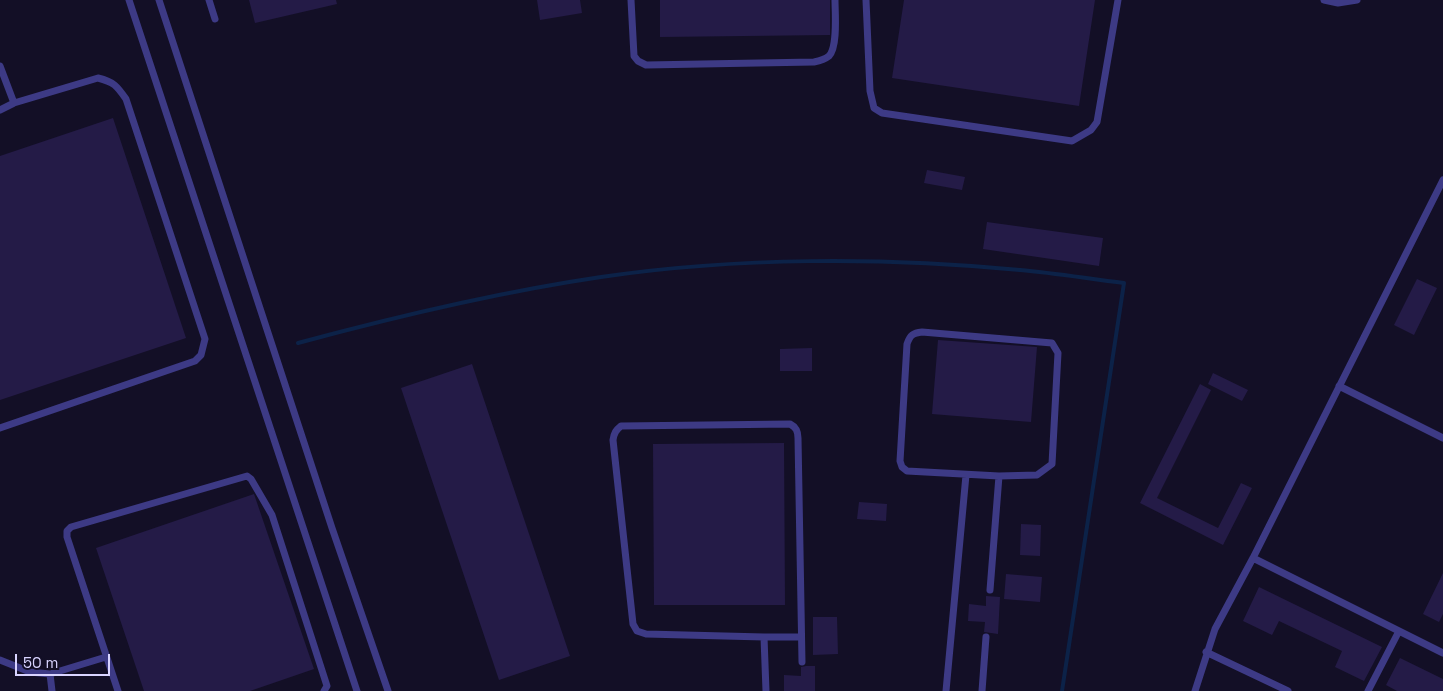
<!DOCTYPE html>
<html>
<head>
<meta charset="utf-8">
<style>
  body { margin:0 }
  #map { position:relative; width:1443px; height:691px; overflow:hidden; background:#130f26; font-family:"Space Grotesk",sans-serif }
  canvas { display:block }
  .scale { position:absolute; left:15px; top:654px; width:95px; height:22px; box-sizing:border-box; border:2px solid #d9d4ff; border-top:0; padding-left:6px; font-size:15px; line-height:18px; white-space:nowrap; color:#d9d4ff; -webkit-text-stroke:4px #130f26; paint-order:stroke }
</style>
</head>
<body>
<div id="map">
<canvas width="1443" height="691"></canvas>
<div class="scale">50 m</div>
</div>
<script>
const g = document.querySelector('canvas').getContext('2d');
g.lineJoin = 'round';
function trace(path, color, width, dash) { g.strokeStyle = color; g.lineWidth = width; g.lineCap = dash ? 'butt' : 'round'; g.setLineDash(dash || []); g.stroke(path); }
function fillPath(path, color) { g.fillStyle = color; g.fill(path, 'evenodd'); }
trace(new Path2D(`
  M298 343C398 316 499 292 601 277 737 257 884 257 1020 270 1055 273 1090 279 1124 283L1062 691`), '#0c2248', 4);
fillPath(new Path2D(`
  M249 0H336L337 4 255 23Z
  M537 0H580L582 13 540 20Z
  M660 0H830V35L660 37Z
  M904 0H1095L1079 106 892 78Z
  M113 118 186 338 0 400V156Z
  M927 170 965 177 962 190 924 183Z
  M987 222 1103 238 1099 266 983 249Z
  M1417 279 1437 288 1414 335 1394 325Z
  M938 340 1037 347 1031 422 932 414Z
  M812 348V371H780V349Z
  M472 364 570 656 499 680 401 388Z
  M1213 373 1248 390 1242 401 1208 384Z
  M1200 384 1211 390 1157 498 1218 528 1241 483 1252 488 1223 545 1140 503Z
  M784 443 785 605H654L653 444Z
  M254 494 314 669 250 691H144L96 548Z
  M859 502 887 504 886 521 857 519Z
  M1021 524 1041 525 1040 556 1020 555Z
  M1443 573V614L1439 622 1423 614Z
  M1006 574 1042 577 1040 602 1004 599Z
  M1259 587 1382 647 1364 681 1335 667 1342 651 1279 621 1272 635 1243 621Z
  M986 596 1000 597 998 634 984 632 985 622 968 621 969 604 986 606Z
  M813 617H837L838 654 813 655Z
  M1400 658 1443 679V691H1397L1386 685Z
  M806 666H815V691H784V675L801 676V667Z`), '#241b47');
trace(new Path2D(`
  M129 0 357 691
  M159 0 332 528 388 691
  M209 0 215 19
  M631 0 634 56 638 61 646 65 814 62C819 61 824 60 829 56 838 47 835 13 835 0
  M866 0 870 91 874 108 882 113 1072 141 1091 130 1097 122 1118 0
  M1324 0 1338 3 1357 0
  M0 66 14 103
  M0 110 14 103 98 78C114 82 117 86 126 99L205 339 201 355 195 361 0 428
  M922 332 1052 343 1058 353 1052 464 1037 475 999 476 907 471 902 467 900 461 907 344C910 335 913 333 922 332Z
  M1339 386 1443 438
  M1253 558 1443 653
  M990 590 999 476
  M764 637 766 691
  M801 637H764L646 634 637 631 633 624 613 440C614 433 616 430 621 426L790 424C796 427 798 431 798 438L802 662
  M1206 652 1288 691
  M0 660 30 672 50 674 106 657
  M50 674 52 691
  M118 691 67 537V531L71 527 247 476 251 479 272 515 327 686 324 691
  M946 691 966 475
  M982 691 986 637
  M1195 691 1215 629 1253 558 1443 180
  M1368 691 1399 631`), '#3d3a85', 7);
</script>
</body>
</html>
